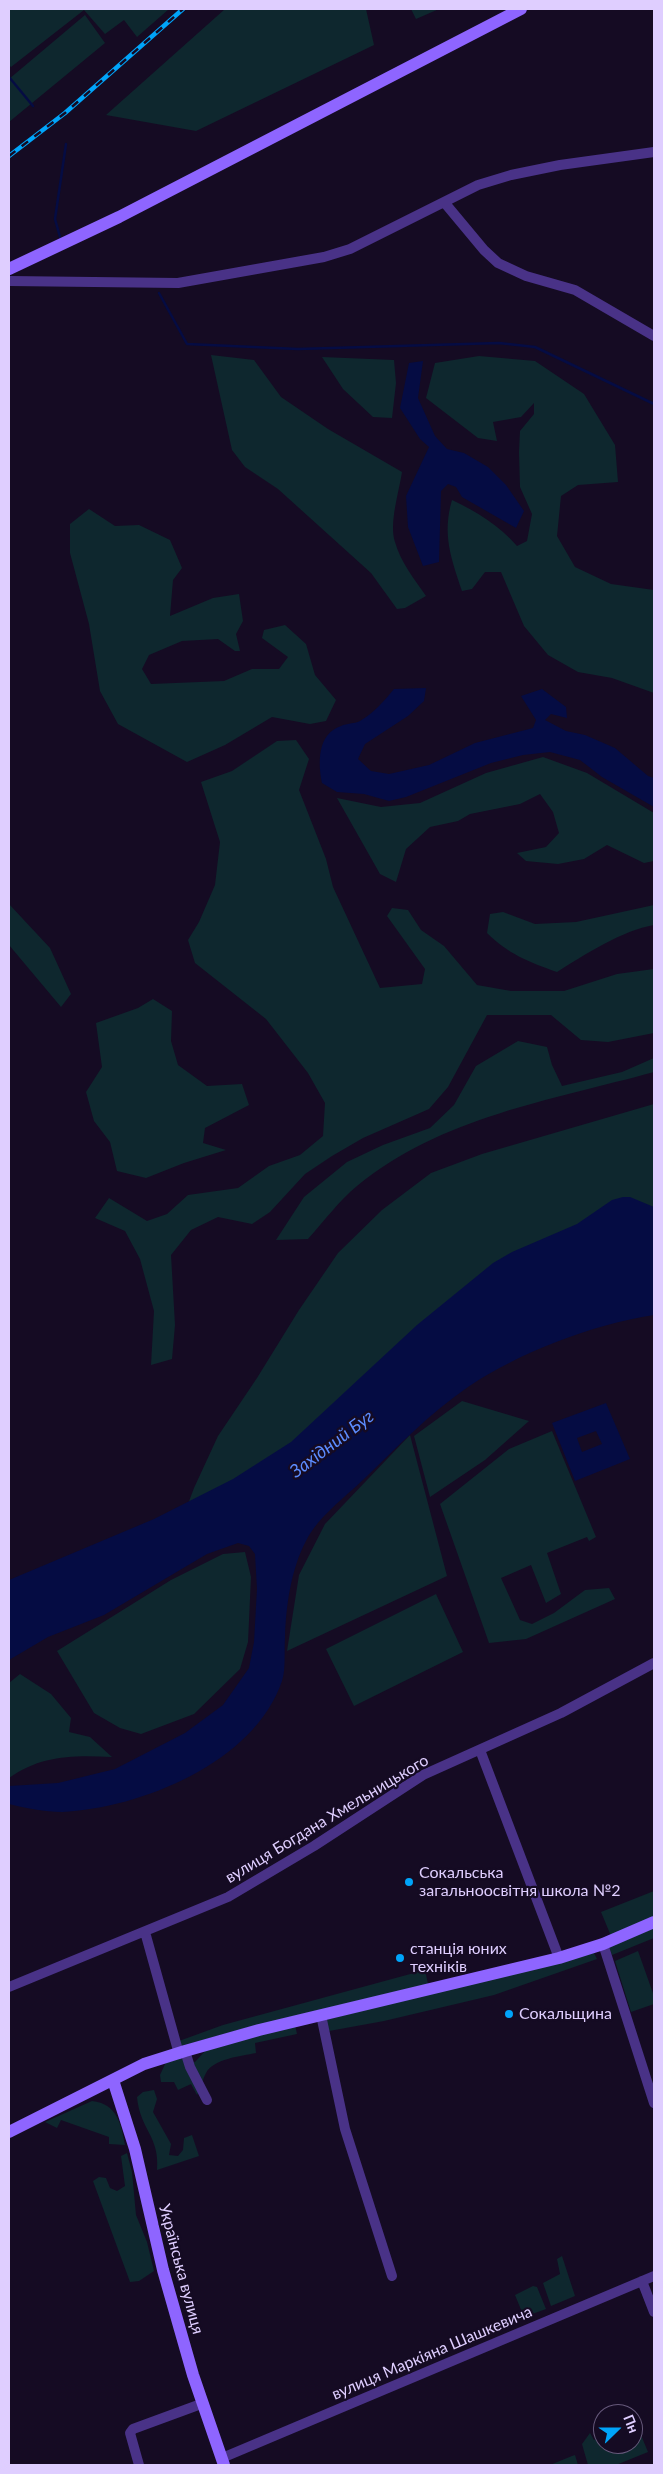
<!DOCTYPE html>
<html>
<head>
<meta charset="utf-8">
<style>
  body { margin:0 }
  #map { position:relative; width:663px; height:2474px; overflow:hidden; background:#150b23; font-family:Lato,sans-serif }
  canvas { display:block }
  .frame { position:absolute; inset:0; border:10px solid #dfceff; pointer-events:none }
  .north { position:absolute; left:593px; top:2404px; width:50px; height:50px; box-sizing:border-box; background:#150b23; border:1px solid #66597b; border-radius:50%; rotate:68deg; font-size:14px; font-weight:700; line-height:20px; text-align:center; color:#dfceff }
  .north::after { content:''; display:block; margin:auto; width:18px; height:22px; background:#00a4f9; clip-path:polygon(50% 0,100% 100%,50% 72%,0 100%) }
</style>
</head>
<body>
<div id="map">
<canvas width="663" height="2474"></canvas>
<div class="frame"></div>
<div class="north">Пн</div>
</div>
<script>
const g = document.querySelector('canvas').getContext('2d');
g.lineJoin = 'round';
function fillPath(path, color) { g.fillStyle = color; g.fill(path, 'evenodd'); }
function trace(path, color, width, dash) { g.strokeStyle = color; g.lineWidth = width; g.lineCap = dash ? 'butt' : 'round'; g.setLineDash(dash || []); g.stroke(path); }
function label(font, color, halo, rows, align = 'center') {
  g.font = font + ' Lato,sans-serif'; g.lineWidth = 4.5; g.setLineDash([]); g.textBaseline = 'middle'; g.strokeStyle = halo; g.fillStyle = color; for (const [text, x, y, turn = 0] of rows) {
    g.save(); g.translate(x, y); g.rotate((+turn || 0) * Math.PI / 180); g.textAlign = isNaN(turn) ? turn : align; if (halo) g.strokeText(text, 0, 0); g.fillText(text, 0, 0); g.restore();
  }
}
fillPath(new Path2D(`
  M9 9H169L137 37 124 20 105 34 84 10 11 67 9 65Z
  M225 9H366L374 45 196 131 106 115Z
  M411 9H439L416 19Z
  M85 15 105 43 9 122V79Z
  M211 355 254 360 281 397 328 429 402 472C399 492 389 523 395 542 400 561 415 580 426 596L405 608 397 609 371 573 278 489 245 467 232 450Z
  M479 356 535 361 584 394 615 445 618 482 578 485 561 496 557 536 575 567 611 584 654 590V693L612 678 578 672 548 655 524 626 501 572H485L472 589 462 591C451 558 442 534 452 500 477 512 499 525 517 546L527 541 532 514 520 487 519 452 520 431 534 414V403L521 417 493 422 497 441 478 438 426 398 435 363Z
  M322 357 394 360 396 383 392 418 373 417 343 389Z
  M89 509 115 526 139 525 170 540 182 568 173 580 170 616 213 598 239 594 243 621 236 634 240 651H235L218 639 182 641 149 655 142 669 151 684 224 681 252 669H279L288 657 262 638 264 630 285 625 306 644 315 675 336 700 326 721 310 724 272 717 225 745 187 762 118 724 100 691 89 624 70 553V524Z
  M296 740 309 759 299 790 326 859 333 887 380 988 422 984 425 969 387 916 392 908 408 910 421 930 444 946 477 985 511 991H564L617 974 654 969V1033L608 1042 581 1040 551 1015H487L448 1087 429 1109 363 1138 332 1156 305 1174 270 1212 252 1224 218 1217 191 1230 171 1255 175 1325 172 1359 151 1365 154 1311 140 1259 125 1231 95 1218 109 1198 147 1221 167 1214 188 1195 238 1188 269 1166 300 1155 323 1136 325 1103 308 1073 266 1019 195 963 188 940 199 922 215 885 220 842 201 782 232 771 277 741Z
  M543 757 587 773 654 813V861L644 863 607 845 584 859 558 864 526 861 517 853 546 847 559 833 553 812 540 794 520 804 470 814 458 821 430 827 406 849 396 882 380 874 337 798 381 807 420 803 486 773Z
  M9 904 50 948 71 994 61 1007 9 945Z
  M654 905V925C623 930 584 955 557 972 529 962 508 954 487 933L490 914 503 912 535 924 576 922Z
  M153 999 172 1011 171 1041 178 1065 207 1086 242 1084 249 1105 205 1128 203 1143 226 1150 184 1163 146 1178 117 1171 110 1142 94 1121 86 1092 102 1067 96 1023 138 1008Z
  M518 1041 547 1047 552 1065 562 1086 622 1072 654 1058V1072C552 1100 441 1117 357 1186 339 1201 324 1221 308 1239L276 1240 304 1197 347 1162 383 1145 430 1128 454 1105 476 1066Z
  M654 1104V1213L288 1456 185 1512 194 1488 218 1436 257 1378 299 1310 338 1253 382 1210 431 1173 482 1154Z
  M462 1401 529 1421 485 1460 430 1497 414 1436Z
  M552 1431 596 1537 589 1541 587 1537 547 1553 561 1594 546 1603 531 1565 501 1578 520 1620 532 1624 554 1613 585 1590 609 1588 615 1599 526 1639 489 1643 440 1504 509 1449Z
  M410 1435 447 1576 287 1651 299 1575 325 1524Z
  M245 1552 251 1577 248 1642 240 1669 194 1714 141 1734 120 1728 94 1713 57 1651 171 1580 223 1554Z
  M436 1594 463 1652 354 1706 326 1649Z
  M20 1674 51 1694 71 1718 69 1732 90 1737 112 1757C74 1755 41 1755 9 1778V1683Z
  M654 1891V1917L611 1936 601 1912Z
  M654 1928V1938L612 1955 609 1947Z
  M593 1951 597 1959 494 1995 384 2021 329 2031 326 2020Z
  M638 1951 654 1996V2004L631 2012 615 1961Z
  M425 1970 428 1984 249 2027 181 2046 179 2041 223 2025Z
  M295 2025 297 2034 255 2043 256 2053C241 2056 213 2059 206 2073 202 2080 202 2087 197 2095L191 2084 178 2090 174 2082H161L160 2075 166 2062 182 2057 186 2063 195 2062 206 2050Z
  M154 2090 157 2099 153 2112 171 2144 169 2155 178 2156 183 2150 184 2138 192 2135 199 2156 157 2170C160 2136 140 2130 137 2097L143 2092Z
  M92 2101C117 2104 121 2123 125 2145L109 2144V2137L61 2120 57 2128 45 2122Z
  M127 2153 132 2172 136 2215 147 2242 154 2271 139 2281 130 2282 93 2181 99 2177 106 2178 110 2188 117 2191 125 2186 121 2156Z
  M562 2256 575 2296 551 2306 543 2283 560 2274 557 2259Z
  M533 2286 537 2287 546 2309 524 2317 515 2295Z
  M636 2423 648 2452 616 2465H588L582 2444 590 2433 594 2440 603 2436V2444H633V2424Z
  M575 2455 578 2465H550L572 2456Z`), '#0e272e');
fillPath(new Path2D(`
  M423 361 418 398 435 436 447 449 464 453 488 467 506 485 524 511 516 528 462 497 456 487 448 484 441 491 439 562 423 566 408 527 406 496 429 447 420 439 400 408 409 363Z
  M426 688 424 701 408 716 365 744 358 759 371 771 389 774 429 765 475 743 533 728 536 720 521 696 542 689 566 707 567 718 551 714 545 720 566 731 585 735 615 748 648 776 654 778V807L602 777 580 760 550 752 523 755 491 763 406 797 389 801 364 794 337 792 322 783C318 763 317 734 341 726 347 723 354 724 360 721 374 713 384 701 394 689Z
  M623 1197H630L654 1207V1315C591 1325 520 1352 468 1387 430 1413 396 1448 364 1479 344 1498 318 1517 306 1541 291 1569 286 1606 285 1637 284 1651 286 1669 282 1681 254 1763 141 1808 62 1812 45 1812 25 1808 9 1804V1786L58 1783 115 1769 185 1733 223 1705 249 1668 254 1642 257 1589 255 1554 249 1546 238 1543 207 1554 104 1615 48 1637 9 1660V1580L154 1519 233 1479 291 1442 417 1325 493 1263 512 1252 577 1224 612 1200Z
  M606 1403 630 1459 575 1481 552 1423ZM596 1431 602 1444 582 1452 577 1438Z`), '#050c43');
trace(new Path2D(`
  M9 77 33 106
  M60 237 55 219 66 144
  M159 293 187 344 298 349 499 343 535 347 654 404`), '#050c43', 2.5);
trace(new Path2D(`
  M444 202 484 250 498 263 526 276 575 290 654 336
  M9 281 178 283 324 257 350 249 478 185 511 175 560 165 654 152
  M480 1750 559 1958
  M145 1932 179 2054
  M603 1944 654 2103
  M9 1987 228 1897 314 1846 423 1775 561 1713 654 1663
  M321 2015 345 2129 392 2276
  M185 2051 190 2067 207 2100
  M642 2281 654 2312
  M222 2458 654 2276
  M139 2465 130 2433 133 2429 201 2404`), '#493287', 10);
trace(new Path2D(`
  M9 269 119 217 521 9
  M113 2080 135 2149 163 2270 193 2375 224 2465
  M9 2132 144 2064 185 2051 259 2030 559 1958 603 1944 654 1922`), '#8e65ff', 12);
const rail = new Path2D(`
  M9 156 65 113 183 9`);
trace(rail, '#00a4f9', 4.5);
trace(rail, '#150b23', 2.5, [8]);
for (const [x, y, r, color] of [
  [409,1882,5,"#00a4f9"],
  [400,1958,5,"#00a4f9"],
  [509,2014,5,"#00a4f9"]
]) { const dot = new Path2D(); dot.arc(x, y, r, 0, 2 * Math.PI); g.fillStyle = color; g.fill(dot); trace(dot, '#150b23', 2); }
label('16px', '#dfceff', '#150b23', [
  ["вулиця Богдана Хмельницького",327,1819,-31],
  ["Українська вулиця",181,2269,75],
  ["вулиця Маркіяна Шашкевича",432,2353,-23]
]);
label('16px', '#dfceff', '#150b23', [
  ["Сокальська",419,1873],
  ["загальноосвітня школа №2",419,1891],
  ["станція юних",410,1949],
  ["техніків",410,1967],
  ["Сокальщина",519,2014]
], 'left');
label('italic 18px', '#5c8cff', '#150b23', [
  ["Західний Буг",332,1444,-37]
]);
</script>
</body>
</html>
